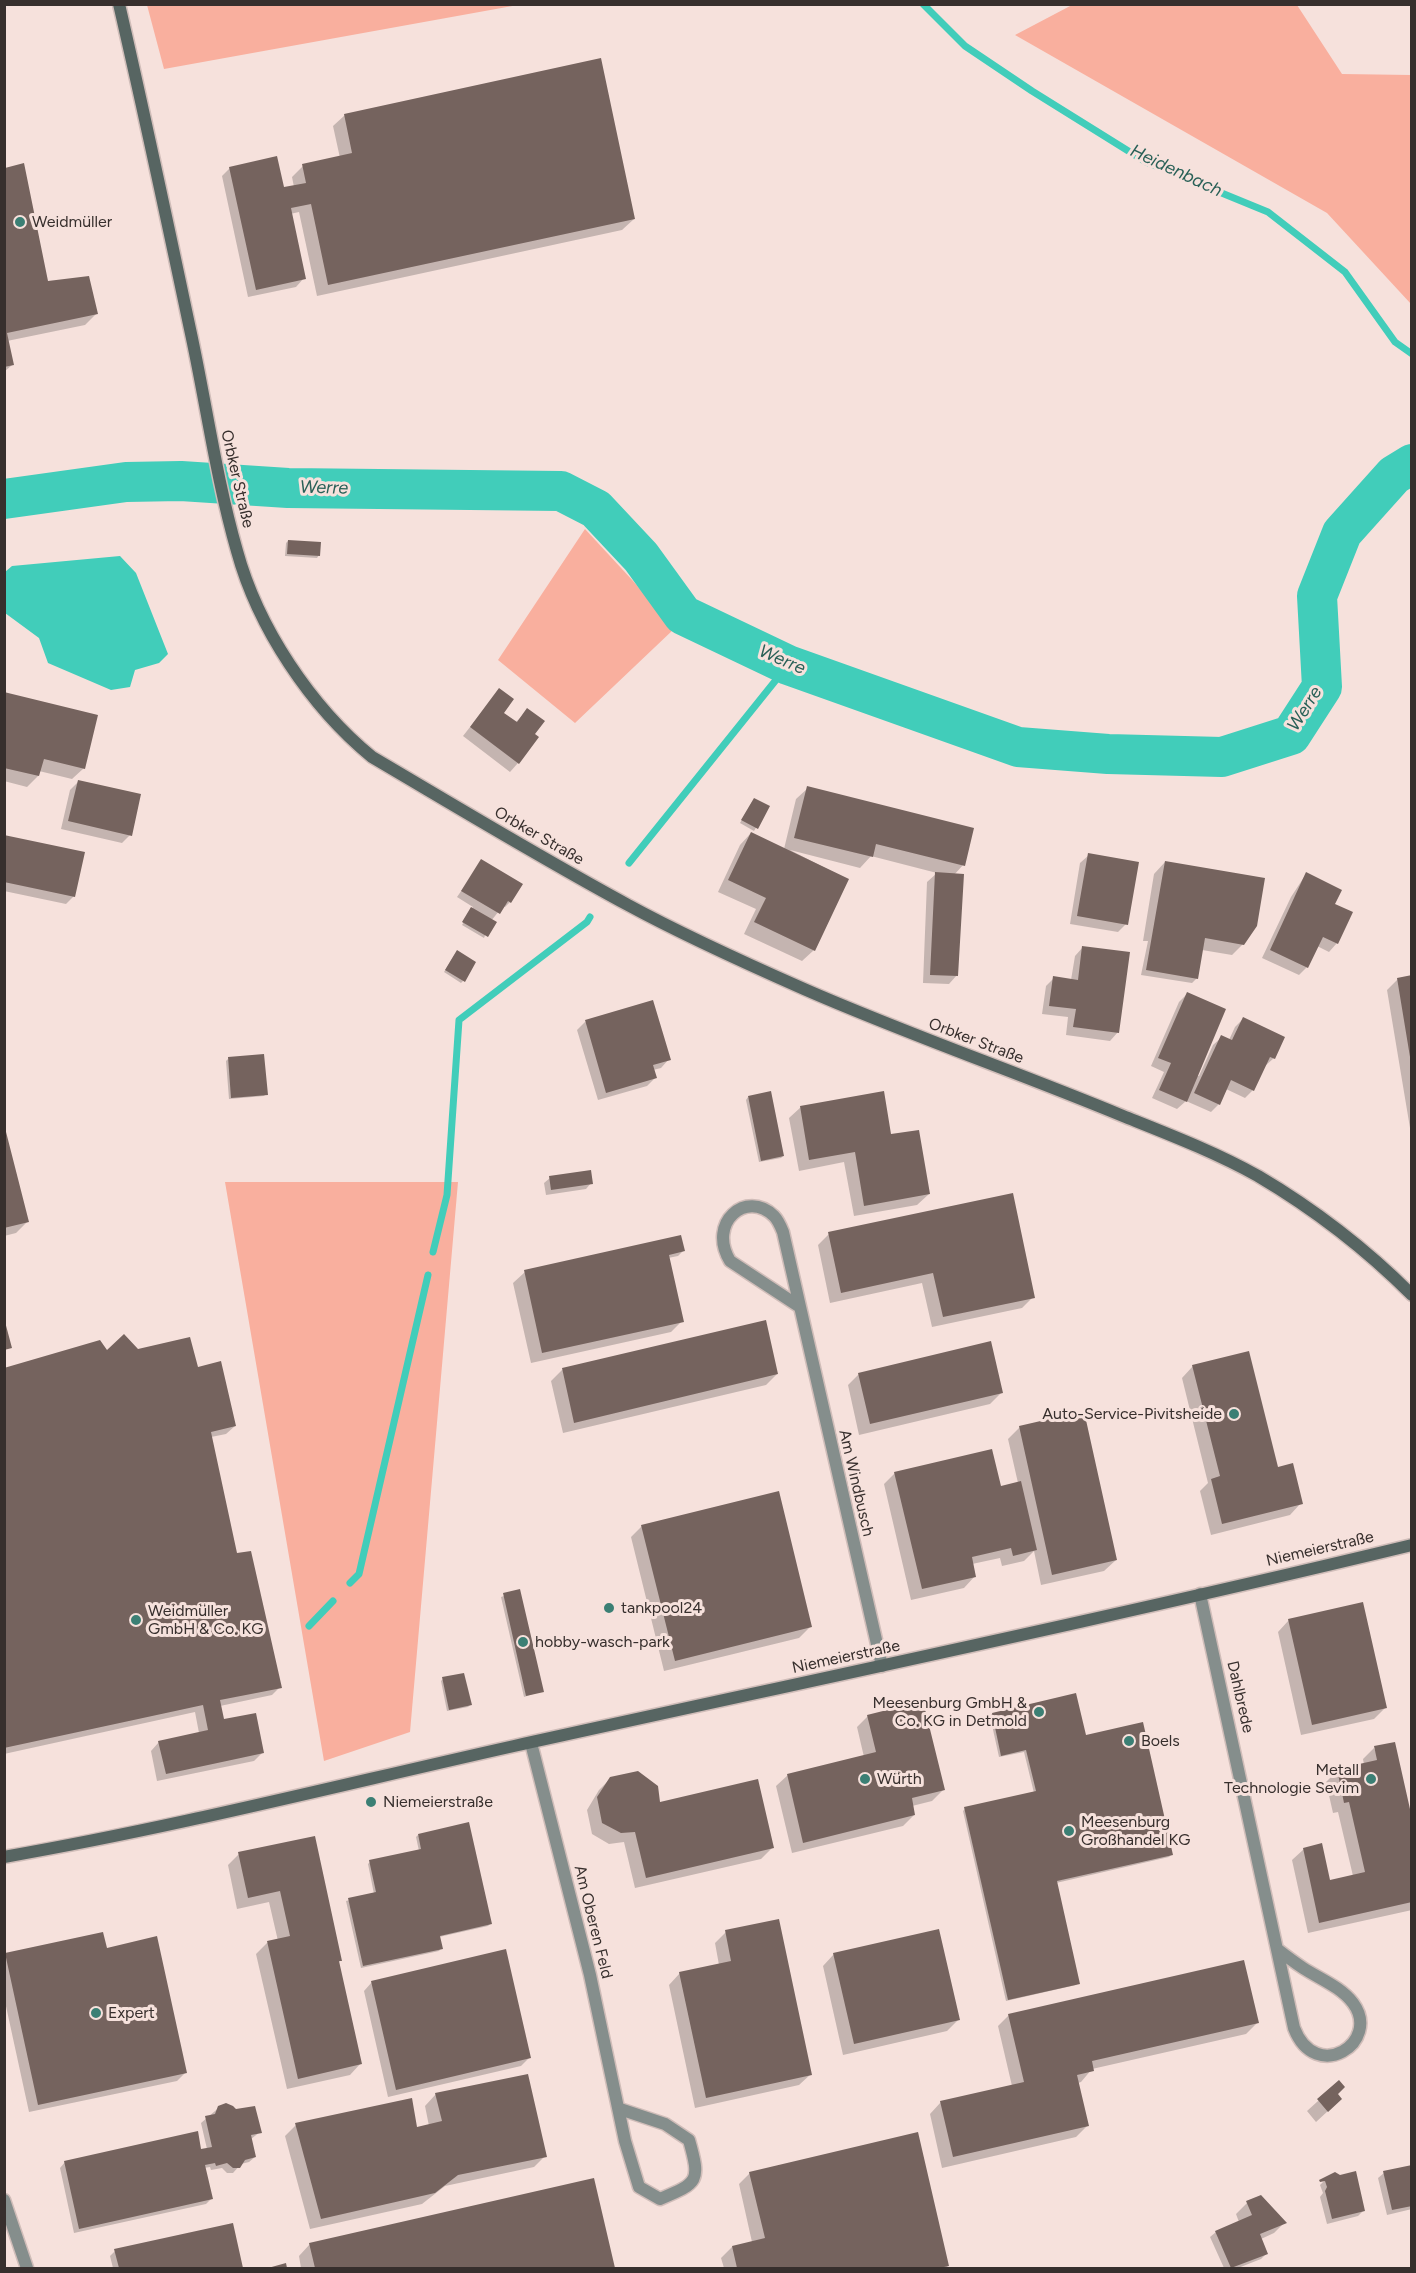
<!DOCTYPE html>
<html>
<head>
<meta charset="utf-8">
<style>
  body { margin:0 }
  #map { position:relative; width:1416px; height:2273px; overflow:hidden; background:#f6e1dc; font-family:Figtree,sans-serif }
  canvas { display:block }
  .frame { position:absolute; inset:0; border:6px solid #372f2d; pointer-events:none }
</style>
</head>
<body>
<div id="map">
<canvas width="1416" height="2273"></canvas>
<div class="frame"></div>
</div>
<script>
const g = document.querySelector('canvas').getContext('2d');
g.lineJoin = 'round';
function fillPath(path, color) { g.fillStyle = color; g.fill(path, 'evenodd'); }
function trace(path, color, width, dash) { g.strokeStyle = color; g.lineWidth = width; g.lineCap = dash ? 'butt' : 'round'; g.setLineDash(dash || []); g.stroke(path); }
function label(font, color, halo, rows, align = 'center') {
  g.font = font + ' Figtree,sans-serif'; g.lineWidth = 6; g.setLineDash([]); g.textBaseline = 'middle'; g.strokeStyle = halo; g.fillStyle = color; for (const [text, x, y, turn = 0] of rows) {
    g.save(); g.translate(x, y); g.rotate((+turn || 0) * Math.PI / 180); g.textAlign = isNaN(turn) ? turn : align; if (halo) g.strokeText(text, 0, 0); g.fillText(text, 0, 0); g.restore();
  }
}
fillPath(new Path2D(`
  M147 5V4L518 5 164 69Z
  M1072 5H1297L1342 74 1411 75V304L1327 213 1015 35Z
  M585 529 634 582 674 629 575 723 498 660Z
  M225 1182H458L410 1732 324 1761Z`), '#f9af9e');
fillPath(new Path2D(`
  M120 556 136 573 168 654 159 663 135 670 130 687 111 690 48 663 39 638 5 613V572L12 566Z`), '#41cdba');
fillPath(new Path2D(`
  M345 115 634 219 622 230 317 296 299 212 290 214 304 278 296 287 248 297 222 176 230 168 283 189 294 187 292 177 303 166 340 158 333 126Z
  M23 165 47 283 96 314 85 325 7 341 12 365 4 372V169Z
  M288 541 319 555 317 558 285 556 286 543Z
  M499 690 502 713 515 723 528 710 533 734 518 763 510 772 463 736Z
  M4 693 84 768 72 779 39 771 38 776 27 787 4 781Z
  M79 781 130 835 122 843 61 829 70 790Z
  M808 788 963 865 954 875 957 975 949 984 923 983 927 882 937 873 871 856 860 868 790 850 847 879 814 950 802 961 744 934 756 909 718 892 740 845 751 833 784 849 796 799Z
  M752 802 768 807 754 831 740 823Z
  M4 836 74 896 66 904 4 891Z
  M1089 855 1126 924 1118 932 1070 924 1080 863Z
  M482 861 510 902 505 907 503 906 491 921 484 938 462 925 473 907 457 897Z
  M1165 862 1243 944 1232 955 1202 950 1197 978 1192 983 1141 975 1148 941H1143L1154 874Z
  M1306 874 1333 905 1337 943 1329 952 1317 946 1307 967 1299 975 1262 958 1291 897Z
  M1083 947 1118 1032 1110 1041 1066 1035 1068 1017 1042 1014 1046 986 1054 978 1071 980 1075 956Z
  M455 954 463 981 461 983 444 972Z
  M1412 977V1140L1387 990 1398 979Z
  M1187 994 1196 1075 1199 1076 1213 1045 1222 1037 1229 1040 1235 1027 1243 1019 1274 1058 1265 1066 1253 1090 1245 1098 1226 1089 1219 1104 1211 1112 1186 1101 1177 1109 1152 1098 1164 1072 1151 1066 1179 1002Z
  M585 1022 669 1059 661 1068 653 1070 656 1077 647 1086 598 1100 577 1030Z
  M228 1059 266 1094 264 1096 229 1099 226 1061Z
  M748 1097 783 1156 781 1158 759 1162 746 1100Z
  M801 1107 890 1136 929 1194 917 1205 854 1216 844 1162 799 1171 789 1118Z
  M4 1127 27 1222 16 1233 4 1236Z
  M550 1178 591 1183 586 1189 546 1195 544 1183Z
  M829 1234 1033 1297 1022 1308 932 1327 922 1283 830 1303 818 1245Z
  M684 1250 678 1256 668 1258 682 1321 671 1332 531 1363 513 1283 525 1272Z
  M765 1322 777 1374 766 1385 563 1433 551 1381 562 1370Z
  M137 1350 197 1369 235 1426 226 1434 211 1437 236 1555 280 1687 272 1695 220 1706 223 1721 263 1752 254 1761 157 1781 151 1751 159 1742 199 1733 195 1712 4 1754V1369L107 1352Z
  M1193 1366 1277 1469 1301 1503 1290 1515 1211 1535 1200 1491 1208 1483 1182 1378Z
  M859 1374 1001 1393 990 1404 859 1435 848 1385Z
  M1020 1427 1116 1560 1104 1571 1041 1585 1034 1551 1024 1561 1002 1566 1000 1558 972 1564 975 1576 964 1588 911 1600 884 1484 895 1473 1000 1488 1018 1483 1008 1439Z
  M642 1526 810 1627 799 1638 664 1671 631 1537Z
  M519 1591 542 1691 524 1697 501 1597Z
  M1289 1620 1385 1708 1374 1719 1301 1735 1278 1632Z
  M443 1679 470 1705 468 1707 447 1711 441 1681Z
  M992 1714 1085 1737 1171 1855 1169 1857 1056 1883 1078 1983 1076 1985 1006 2001 963 1811 965 1809 1034 1793 1024 1752 999 1757 990 1716Z
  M868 1716 943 1790 932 1801 912 1806 914 1815 903 1826 792 1853 776 1786 788 1775 864 1757 857 1727Z
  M1374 1748 1412 1830V1910L1308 1933 1292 1860 1304 1849 1329 1882 1353 1876 1338 1812 1333 1813 1326 1782 1337 1771 1364 1765 1363 1759Z
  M611 1778 659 1804 772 1848 761 1859 635 1888 624 1842 609 1844 592 1834 587 1810 599 1790Z
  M418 1835 490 1924 488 1926 439 1937 441 1948 439 1951 361 1968 346 1901 374 1894 368 1864 370 1862 419 1851 416 1837Z
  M314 1838 340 1961 338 1963 361 2063 350 2075 287 2089 256 1954 267 1943 278 1941 269 1902 237 1909 228 1865 239 1854Z
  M726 1932 811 2074 799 2085 695 2108 669 1985 680 1973 719 1965 715 1943Z
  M106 1950 186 2072 177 2081 29 2112 4 1997V1956Z
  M834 1954 958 2020 947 2031 843 2055 823 1966Z
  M372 1982 529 2058 521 2066 388 2097 364 1991Z
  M1009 2015 1257 2023 1246 2034 1092 2069 1081 2082 1078 2083 1087 2126 1076 2137 942 2168 930 2114 941 2102 1012 2086 998 2026Z
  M1339 2082 1329 2110 1316 2122 1307 2111Z
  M436 2094 545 2156 534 2167 445 2186 422 2204 310 2229 285 2136 296 2125 415 2129 429 2126 425 2106Z
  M222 2105 260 2132 251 2139 255 2157 249 2162 241 2164 233 2173H227L222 2168 211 2170 210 2167 204 2168 211 2199 206 2204 74 2233 60 2168 65 2162 207 2149 201 2123Z
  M1412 2166V2209L1387 2215 1378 2178 1384 2173Z
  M750 2173 948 2266 945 2268H724L721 2258 732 2247 752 2242 739 2184Z
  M1330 2175 1363 2211 1358 2216 1327 2224 1320 2197 1323 2193 1320 2185Z
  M593 2180 613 2268H301L299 2256 310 2244Z
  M1247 2203 1284 2223 1274 2233 1261 2239 1267 2253 1261 2259 1238 2268H1224L1210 2237 1216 2232 1239 2222 1236 2214Z
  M232 2224 242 2268H113L110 2256 115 2251Z`), '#0003');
trace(new Path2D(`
  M923 4 965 46 1032 91 1146 162 1268 212 1345 272 1395 342 1412 354
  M629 863 788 665
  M433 1252 447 1195 459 1020 587 922 590 917
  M350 1583 359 1574 428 1275
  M309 1626 333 1601`), '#41cdba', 7);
trace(new Path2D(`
  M4 499 126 482 181 481 288 488 561 491 596 509 641 557 683 615 788 665 1018 747 1108 754 1222 757 1291 735 1322 687 1317 596 1342 533 1394 475 1412 464`), '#41cdba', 40);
fillPath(new Path2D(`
  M601 58 635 219 328 285 311 204 291 208 306 279 256 290 229 167 277 156 284 187 306 183 302 164 352 153 344 114Z
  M24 163 48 281 89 276 98 314 7 333 14 365 4 367 5 168Z
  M288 540 321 542 320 556 287 554Z
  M499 688 514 699 504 713 517 722 527 708 545 721 535 734 539 737 519 764 470 727Z
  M4 692 98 715 85 769 44 759 39 776 4 768Z
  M78 780 141 794 132 836 68 821Z
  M807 786 974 828 965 866 876 844 873 857 794 838Z
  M754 798 770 806 758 829 741 820Z
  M751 832 849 879 815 951 754 922 766 898 728 880Z
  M4 835 85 852 75 897 4 882Z
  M1088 853 1139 862 1128 925 1077 916Z
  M481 859 523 884 511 903 508 901 500 914 461 891Z
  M1165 861 1265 878 1257 926 1244 945 1205 938 1198 979 1146 970Z
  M935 872 964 874 958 976 930 975Z
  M1306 872 1342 890 1335 904 1353 912 1338 944 1323 937 1308 968 1270 950Z
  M471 907 497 922 488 937 462 922Z
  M1082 946 1130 952 1119 1033 1073 1027 1076 1009 1049 1006 1053 976 1078 980Z
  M457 950 476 962 465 982 445 970Z
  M1412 975V1057H1410L1397 978Z
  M1187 992 1226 1009 1187 1102 1159 1090 1171 1063 1158 1058Z
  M653 1000 671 1060 653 1065 657 1078 606 1093 585 1020Z
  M1243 1017 1285 1037 1275 1059 1270 1057 1254 1091 1231 1080 1220 1105 1194 1093 1221 1035 1232 1040Z
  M264 1054 268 1095 231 1098 228 1057Z
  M771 1091 784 1156 761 1161 748 1096Z
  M884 1091 891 1134 919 1130 930 1194 864 1206 855 1152 809 1160 800 1106Z
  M4 1124 29 1222 4 1228Z
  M591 1170 593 1184 551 1190 549 1176Z
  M1013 1193 1035 1298 943 1317 933 1273 841 1293 828 1232Z
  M681 1235 685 1251 669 1255 684 1322 542 1353 524 1270Z
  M4 1318 12 1348 4 1350Z
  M766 1320 778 1374 574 1423 562 1368Z
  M124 1334 138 1349 190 1337 198 1367 221 1361 236 1426 211 1432 237 1553 251 1551 282 1688 220 1700 224 1719 256 1713 264 1753 166 1774 158 1741 208 1730 203 1705 4 1748V1368L100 1340 107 1350Z
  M991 1341 1003 1393 870 1424 858 1373Z
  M1249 1351 1278 1467 1293 1463 1303 1504 1222 1524 1211 1479 1220 1476 1192 1365Z
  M1084 1411 1117 1560 1052 1575 1019 1426Z
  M992 1449 1001 1486 1021 1481 1037 1550 1013 1556 1011 1548 972 1557 976 1577 922 1589 894 1472Z
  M779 1491 812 1627 675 1661 641 1525Z
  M520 1589 544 1692 526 1696 503 1593Z
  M1363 1602 1387 1708 1312 1725 1288 1619Z
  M464 1673 472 1705 449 1710 442 1677Z
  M1076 1693 1086 1735 1143 1722 1173 1855 1057 1881 1080 1984 1008 2000 964 1807 1036 1791 1026 1750 1001 1756 992 1713Z
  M923 1701 945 1790 912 1798 915 1815 803 1843 787 1774 876 1752 867 1715Z
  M1395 1742 1412 1818V1902L1319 1923 1303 1848 1322 1843 1330 1880 1365 1872 1349 1802 1344 1803 1337 1769 1377 1760 1374 1746Z
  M638 1771 658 1786 660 1802 758 1779 774 1848 646 1878 635 1832 621 1833 602 1823 597 1797 610 1777Z
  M469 1822 492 1924 440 1936 443 1949 363 1966 348 1898 376 1892 369 1860 421 1849 418 1834Z
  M315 1836 342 1961H339L362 2064 298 2079 267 1941 290 1936 280 1891 248 1898 238 1852Z
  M779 1919 812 2075 706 2098 679 1972 731 1961 725 1930Z
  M939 1929 960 2020 854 2044 833 1953Z
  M103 1932 107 1948 157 1936 187 2073 38 2105 5 1953Z
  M506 1949 531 2058 396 2090 371 1981Z
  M1244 1960 1259 2023 1092 2061 1094 2071 1077 2075 1089 2126 953 2157 940 2101 1024 2082 1008 2014Z
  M528 2074 547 2157 458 2175 435 2193 321 2219 295 2123 412 2098 417 2127 442 2121 435 2093Z
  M1339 2080 1345 2087 1338 2094 1342 2099 1328 2112 1317 2099Z
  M226 2103 233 2106 236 2109 255 2106 262 2133 251 2135 256 2157 245 2160 240 2168H233L227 2163 216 2166 215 2163 205 2165 213 2199 79 2229 64 2161 198 2131 201 2149 212 2147 205 2116 215 2114 218 2106Z
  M918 2132 949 2266 939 2268H737L732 2246 765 2238 749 2172Z
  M1412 2165V2206L1392 2210 1383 2171Z
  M1356 2171 1365 2211 1332 2219 1325 2191 1327 2187 1325 2181 1320 2182 1319 2180 1335 2172 1340 2175Z
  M594 2178 615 2268H315L309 2243Z
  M1261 2195 1287 2223 1260 2234 1268 2254 1231 2268 1215 2231 1252 2215 1246 2201Z
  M233 2223 243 2268H119L114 2249Z
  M286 2263 287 2268H268Z`), '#75635e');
const street = new Path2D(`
  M800 1307 730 1261C707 1223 746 1189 774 1216 778 1220 781 1227 783 1232L882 1666
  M1200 1594C1232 1738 1263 1883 1294 2028 1316 2085 1382 2042 1353 2003 1341 1987 1320 1979 1303 1968 1294 1962 1286 1956 1277 1949
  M531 1743 590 1975 625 2141 639 2187 660 2199C698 2183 701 2182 689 2140L665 2124 620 2109
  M4 2200 27 2268`);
const secondary = new Path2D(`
  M119 4C144 112 167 220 190 329 206 402 216 478 237 551 258 628 311 707 372 757 457 807 541 858 628 905 685 936 745 963 804 989 909 1035 1017 1072 1123 1116 1168 1134 1215 1152 1258 1176 1314 1209 1366 1249 1412 1295
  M4 1857C176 1827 344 1784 514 1746 813 1680 1114 1617 1412 1545`);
trace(street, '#d0bdb9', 15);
trace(secondary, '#d0bdb9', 15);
trace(street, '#858e8c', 12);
trace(secondary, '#576562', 12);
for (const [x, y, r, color] of [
  [20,222,6,"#3b7f74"],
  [1234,1414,6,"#3b7f74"],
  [609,1608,6,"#3b7f74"],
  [136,1620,6,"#3b7f74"],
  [523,1642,6,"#3b7f74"],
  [1039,1712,6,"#3b7f74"],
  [1129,1741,6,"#3b7f74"],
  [865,1779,6,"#3b7f74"],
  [1371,1779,6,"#3b7f74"],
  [371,1802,6,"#3b7f74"],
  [1069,1831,6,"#3b7f74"],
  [96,2013,6,"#3b7f74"]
]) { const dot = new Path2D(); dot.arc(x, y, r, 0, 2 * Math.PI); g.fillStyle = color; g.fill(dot); trace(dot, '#f6e1dc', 2); }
label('16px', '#372f2d', '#f6e1dc', [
  ["Weidmüller",32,222],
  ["Auto-Service-Pivitsheide",1222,1414,"right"],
  ["tankpool24",621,1608],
  ["Weidmüller",148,1611],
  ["GmbH & Co. KG",148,1629],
  ["hobby-wasch-park",535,1642],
  ["Meesenburg GmbH &",1027,1703,"right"],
  ["Co. KG in Detmold",1027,1721,"right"],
  ["Boels",1141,1741],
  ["Metall",1359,1770,"right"],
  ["Technologie Sevim",1359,1788,"right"],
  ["Würth",877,1779],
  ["Niemeierstraße",383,1802],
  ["Meesenburg",1081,1822],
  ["Großhandel KG",1081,1840],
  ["Expert",108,2013]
], 'left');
label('16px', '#372f2d', '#f6e1dc', [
  ["Orbker Straße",237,479,77],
  ["Orbker Straße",539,836,30],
  ["Orbker Straße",976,1041,21],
  ["Am Windbusch",856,1483,77],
  ["Niemeierstraße",1320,1549,-13],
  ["Niemeierstraße",846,1657,-12],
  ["Dahlbrede",1240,1697,77],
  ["Am Oberen Feld",593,1922,76]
]);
label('italic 18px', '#296057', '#f6e1dc', [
  ["Heidenbach",1176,171,25],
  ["Werre",324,488,1],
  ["Werre",782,660,23],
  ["Werre",1305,709,-58]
]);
</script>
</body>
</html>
